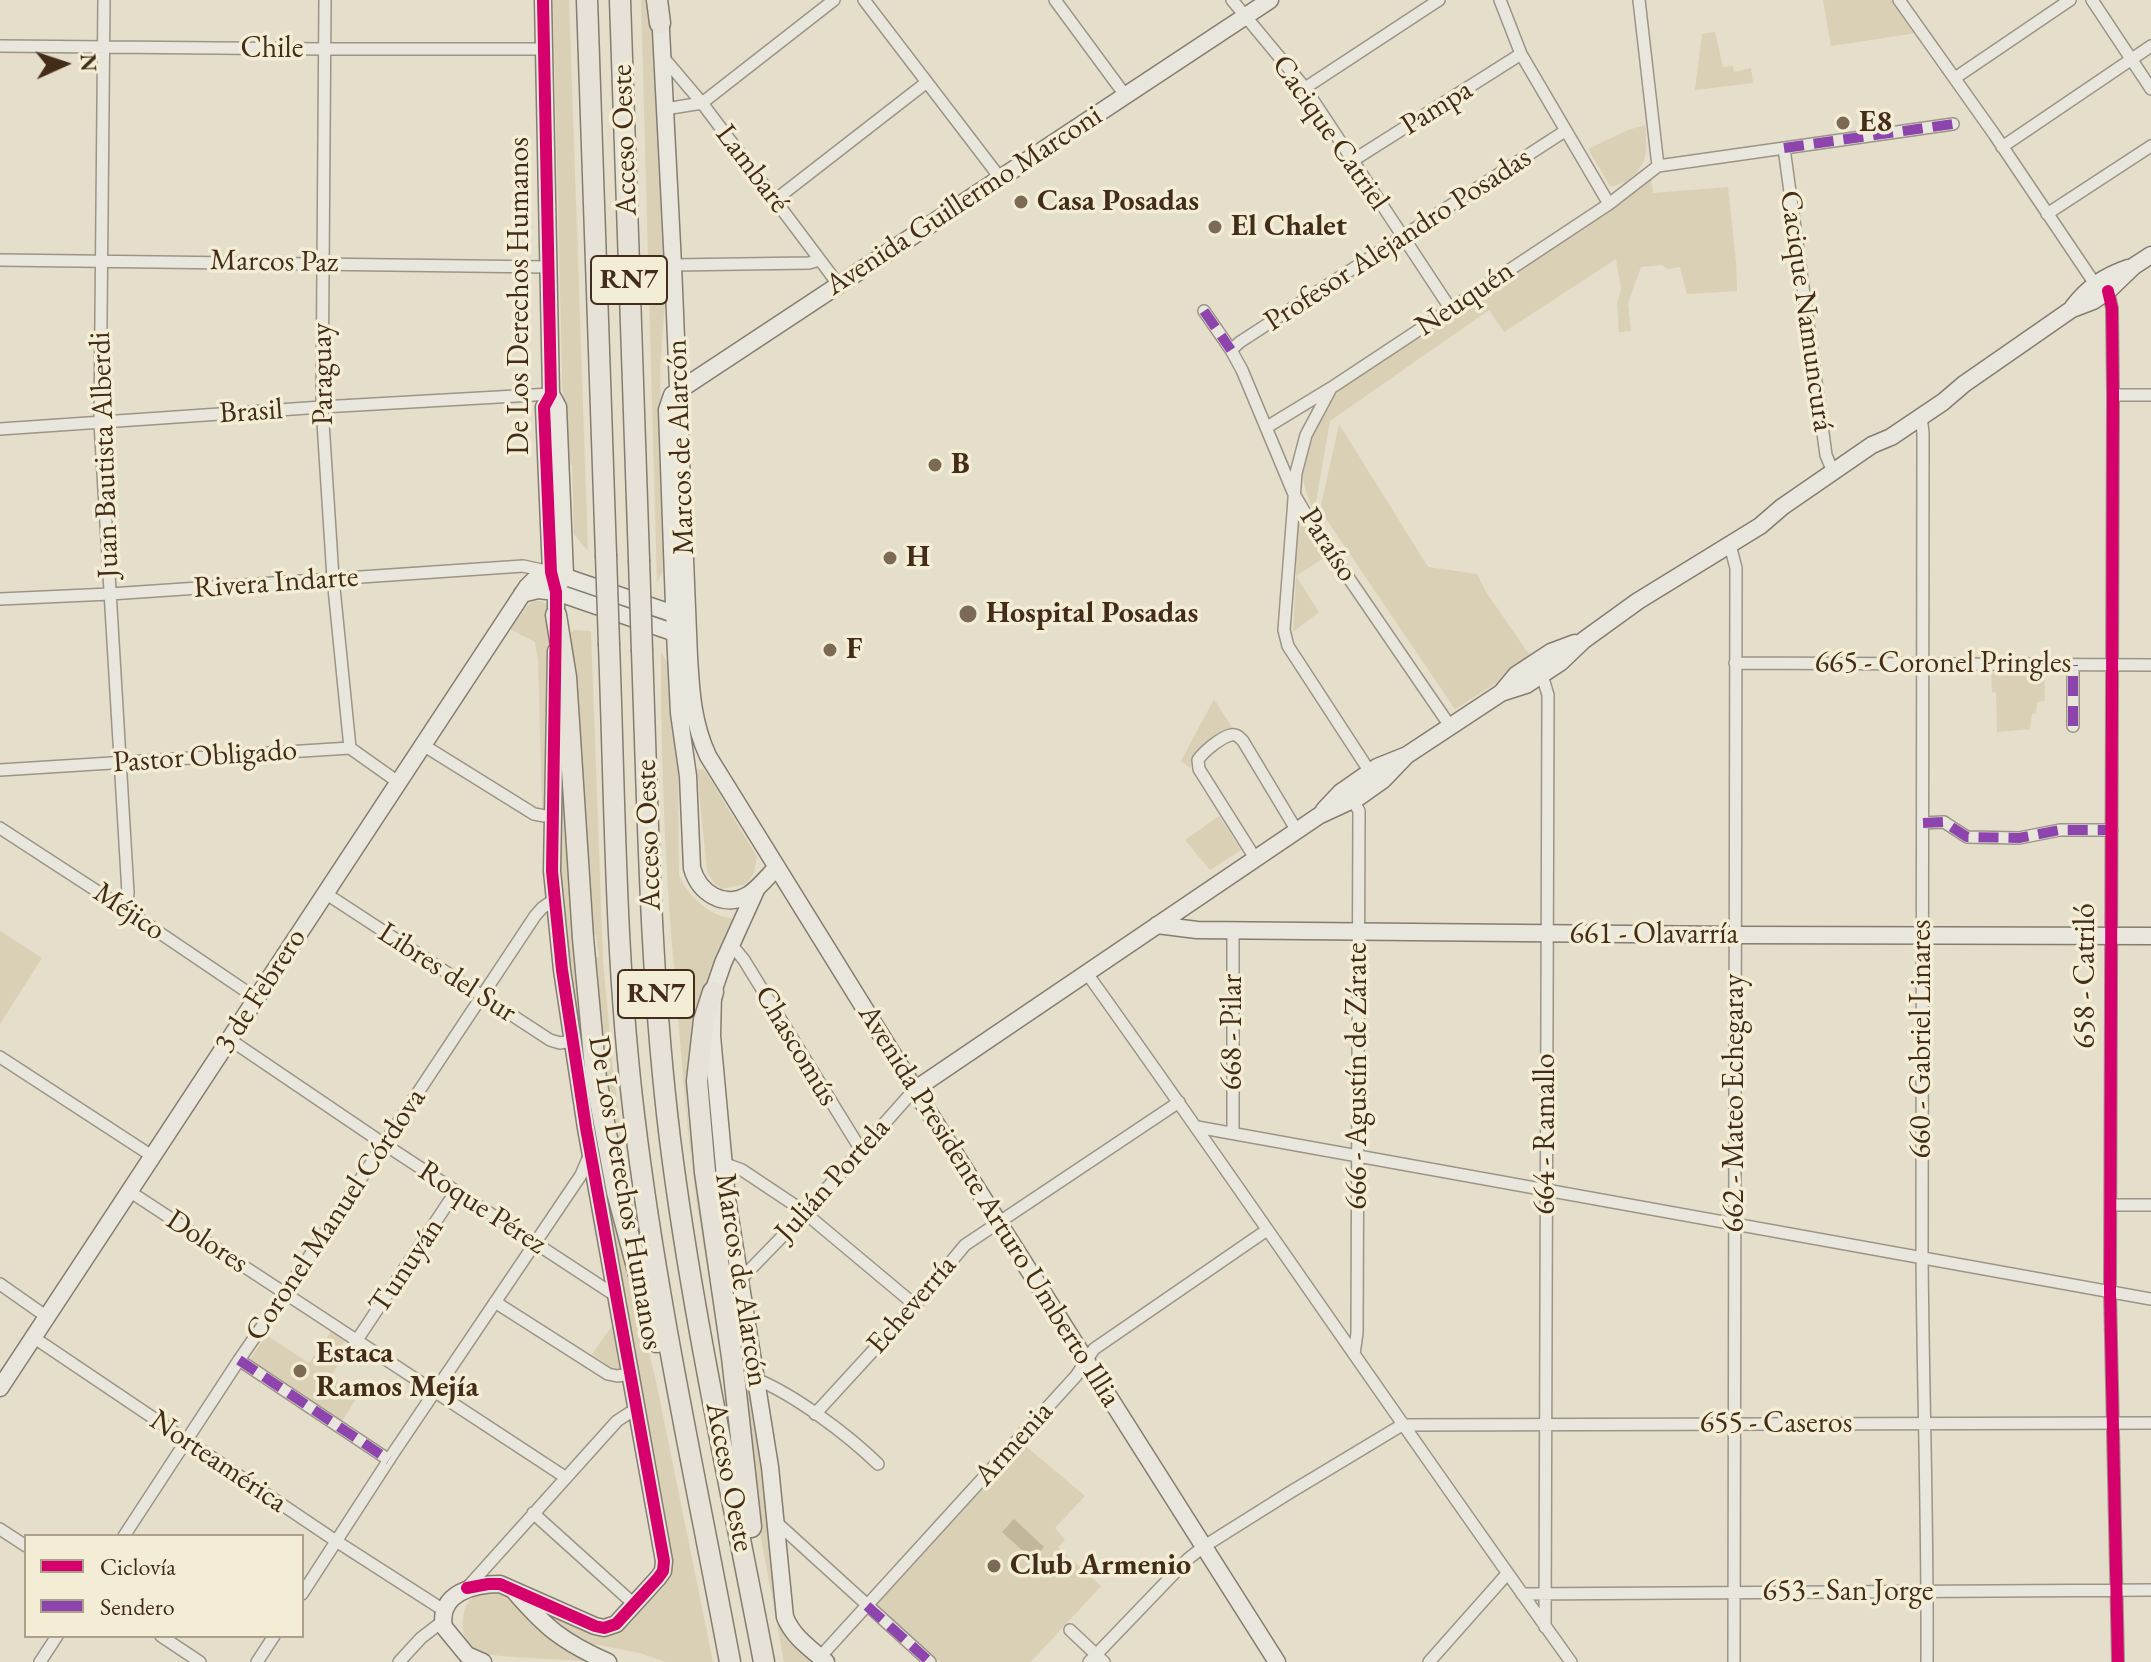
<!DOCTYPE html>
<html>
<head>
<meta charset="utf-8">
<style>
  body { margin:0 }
  #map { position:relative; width:2151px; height:1662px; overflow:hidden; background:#e4deca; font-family:"EB Garamond",serif }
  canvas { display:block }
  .legend { position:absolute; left:24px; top:1534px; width:280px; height:104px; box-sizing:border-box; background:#f4edd6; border:2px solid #ada08a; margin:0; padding:10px 14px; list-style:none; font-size:24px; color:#432d18 }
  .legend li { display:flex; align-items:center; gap:16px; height:40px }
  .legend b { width:40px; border:2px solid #ada08a }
  .north { position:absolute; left:24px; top:24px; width:80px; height:80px; -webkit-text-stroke:6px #f4edd6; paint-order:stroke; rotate:87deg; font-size:22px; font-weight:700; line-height:32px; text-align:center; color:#432d18 }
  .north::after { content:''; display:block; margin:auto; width:28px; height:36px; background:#432d18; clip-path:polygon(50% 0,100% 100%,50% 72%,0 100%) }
</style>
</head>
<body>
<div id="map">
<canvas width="2151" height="1662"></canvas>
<ul class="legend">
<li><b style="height:10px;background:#d6006c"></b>Ciclovía</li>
<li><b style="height:10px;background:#8e44ad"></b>Sendero</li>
</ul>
<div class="north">N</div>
</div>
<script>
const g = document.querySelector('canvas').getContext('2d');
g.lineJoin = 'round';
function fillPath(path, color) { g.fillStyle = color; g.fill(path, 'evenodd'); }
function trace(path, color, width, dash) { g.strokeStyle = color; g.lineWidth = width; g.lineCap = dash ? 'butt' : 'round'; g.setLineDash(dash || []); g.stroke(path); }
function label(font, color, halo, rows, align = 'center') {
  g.font = font + ' "EB Garamond",serif'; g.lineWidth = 7; g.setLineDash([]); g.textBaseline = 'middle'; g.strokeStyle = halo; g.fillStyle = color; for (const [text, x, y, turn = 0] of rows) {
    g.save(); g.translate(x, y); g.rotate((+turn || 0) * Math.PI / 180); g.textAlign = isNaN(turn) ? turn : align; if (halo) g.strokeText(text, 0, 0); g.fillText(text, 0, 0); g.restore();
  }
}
fillPath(new Path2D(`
  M553 0H569L588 551 574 534 572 465 566 463 562 374Z
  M641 0H651L665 248V300L660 369 665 567 657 583Z
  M1823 0H1893L1917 33 1831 46Z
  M1715 32 1723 67 1733 66 1734 72 1751 68 1753 83 1695 90 1702 34Z
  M1645 125C1647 146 1649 160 1634 175 1626 182 1620 186 1610 186L1588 149 1628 130Z
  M1651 177 1653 193 1728 187 1736 262 1737 291 1687 294 1680 267 1668 269 1662 265 1641 267 1628 303 1631 331 1619 332 1617 304 1621 289 1616 259 1504 332 1489 310 1330 421 1314 513C1310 501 1304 489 1303 477 1299 444 1321 410 1342 387Z
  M1339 424 1428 567 1477 574 1486 592 1533 660 1455 709 1320 510Z
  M1299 517 1302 519 1325 557 1296 576 1319 612 1293 632 1296 575 1295 524Z
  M534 601H542L551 608 547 809H542L538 660 535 642 510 629 527 606Z
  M574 630 591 631 603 961 613 1070 627 1179 641 1244 633 1246 612 1150 595 990H599L598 970 590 966 589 958 599 957 596 935H592L568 635Z
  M661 651 671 670 678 762 679 876C687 892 699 906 716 914 722 917 728 917 735 920L715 960 708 989 686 1097 690 1139 697 1149 691 1152 694 1177H699L724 1355C714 1307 705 1259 698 1211 685 1122 680 1033 672 944 664 847 661 749 661 651Z
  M1991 668H2044L2045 701 2037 702 2036 713 2032 714 2030 729 1997 732 1996 693 1992 692Z
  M562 674 599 1145 657 1386 713 1662H665L640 1653 592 1644 569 1631 548 1614 604 1635 622 1630 663 1588 673 1568 652 1463 599 1145 580 1051 567 954 558 867Z
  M1214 699 1233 729C1213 730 1198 752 1190 768L1181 761Z
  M704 769 757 857 754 873 746 884 722 889 714 883 707 872 697 770Z
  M1219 816 1241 850 1210 870 1185 840Z
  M0 931 42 958 0 1024Z
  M719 1197 762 1461 777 1596 785 1635 816 1662H784L746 1458Z
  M615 1322 623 1368 614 1370 592 1354Z
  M332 1330 346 1339 332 1360 338 1365 330 1377 358 1396 342 1421 250 1360 266 1335 309 1363Z
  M1022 1443 1085 1496 1055 1528 1065 1540 1058 1547 1101 1586 1031 1662H940L874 1604Z
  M496 1590 508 1595 595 1662C564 1659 533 1659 502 1656 494 1655 484 1655 477 1652 463 1645 461 1627 464 1613 467 1596 481 1593 496 1590Z`), '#dad0b5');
fillPath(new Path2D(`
  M1014 1519 1044 1547 1033 1560 1002 1532Z`), '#c2b79b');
const street = new Path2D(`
  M104 0 100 423 128 893 126 910
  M325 0 322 407 333 578 350 748
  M864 0 1001 179
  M1055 0 1125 95
  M1232 0 1305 88 1450 308
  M1500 0 1521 54 1609 204
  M1639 0 1658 166
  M1899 0 1994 134 2095 284
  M2092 0 2151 89
  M0 46 324 49H544
  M663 57 702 103 838 284
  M1955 78 2070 0
  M1305 88 1439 0
  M665 109 702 103 834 0
  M2002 147 2151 46
  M1784 148 1826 455 1833 472
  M1352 161 1521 54
  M775 200 927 82
  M2047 214 2151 146
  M0 260 547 267
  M673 265 809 263 819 260
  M2108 291 2112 308 2113 395 2110 1292 2118 1662
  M1204 311 1231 350 1242 370 1293 492 1311 523 1450 726
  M1231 350 1240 342 1565 131
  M1330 390 1306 435 1296 473 1284 630 1288 646 1370 772
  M2113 395H2151
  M1921 416 1923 433C1924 707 1922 981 1922 1254 1923 1390 1928 1526 1927 1662
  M1267 427 1331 388 1609 204 1658 166 1953 124
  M0 429 322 407 551 394
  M1730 545 1736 568 1734 1662
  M0 599 110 594 523 566 551 572
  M1735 663 2151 665
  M1542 675 1548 695 1545 1627
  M2073 726V665
  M423 745 534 814 545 816 553 814
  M0 770 350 748 398 782
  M1353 800 1359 811 1357 1333 1354 1354
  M1923 823 1944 822 1967 837 2019 838 2060 830H2112
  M0 828 126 910 256 998
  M1255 858 1199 769 1198 760C1203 752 1221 737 1231 735 1237 734 1239 737 1243 741L1297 831
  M325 893 550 1040 560 1043 572 1041
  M1233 931V1133
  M731 944 744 960 861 1150
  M1086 972C1250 1201 1407 1434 1571 1662
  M229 1039 384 1144 616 1296
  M0 1057 152 1156
  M1197 1127 2151 1299
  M723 1163 742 1170 799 1208 915 1305
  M129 1191 565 1477
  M2111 1205H2151
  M740 1280 805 1213 914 1090
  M0 1284 47 1317
  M495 1302 608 1374 617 1376 631 1374
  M33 1337 336 1541 445 1611
  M357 1340 456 1191
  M239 1360 389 1460
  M756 1379C795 1395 847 1434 878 1464
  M815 1414 915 1305 965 1245 1179 1102
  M533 1513 635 1605
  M776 1522 930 1662
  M0 1529 26 1546
  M124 1536 239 1360 285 1293 535 916 542 908 555 899
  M467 1588 617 1421 637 1408
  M302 1594 392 1455 581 1175 590 1154
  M1522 1594 2151 1590
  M1070 1630 1104 1662
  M161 1636 200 1662
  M820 1657 1076 1376 1094 1349 1267 1230
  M40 1662 57 1636
  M257 1662 274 1636
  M399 1662 421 1638 443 1621
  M1089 1662 1188 1559 1203 1547 1289 1493 1402 1425 2151 1423
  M1429 1662 1507 1574`);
const secondary = new Path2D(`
  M543 0 551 394 544 407 551 572 556 592V624
  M660 11 673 265 689 657C691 692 693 724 708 756L933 1119 1277 1662
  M2073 307C2088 287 2105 276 2128 268
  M551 394 558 407 565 575 560 583
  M522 594 538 590 556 592 675 633 682 632
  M1501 693 1526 685 1561 662 1584 640 1638 601 1760 526 1782 507 1872 445 1891 437 1943 402 1964 384 2072 309 2093 301 2108 291 2134 266 2151 255
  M1324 810 1341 792 1377 767 1407 755 1501 693 1516 675 1551 652 1575 643
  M777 867C768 876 759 888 748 895 724 909 699 893 692 868L688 776 679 713 675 633 667 410 672 395 1270 0
  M756 890 723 963 713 992 712 1036 727 1199 770 1467 785 1617C793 1637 810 1648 826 1662
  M1157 925 1197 930 1735 935 2151 936
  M914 1090 1320 815 1359 797 1383 780 1407 755
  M0 1388 527 587 534 580 551 572 674 614 683 619
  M515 1592C546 1628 563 1642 608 1662
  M483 1662 467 1655 444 1627C437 1593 475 1584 500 1584L595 1626 604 1628 616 1624 658 1578 663 1571 664 1561 586 1128 562 970 552 871 556 651`);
const highway = new Path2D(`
  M587 0 606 555
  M620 0 639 560
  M657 0 660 23
  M556 615 566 677 583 938 596 1079 617 1192 657 1342
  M609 645C615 801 615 959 634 1115 656 1299 696 1480 730 1662
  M642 651C648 814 650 977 670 1139 692 1315 731 1488 764 1662
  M713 992 704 1020 697 1081 705 1172 732 1357 751 1527`);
trace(street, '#9b9587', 14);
trace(secondary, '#847d70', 19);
trace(highway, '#847d70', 23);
trace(street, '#e9e6dd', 11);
trace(secondary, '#e9e6dd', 16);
trace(highway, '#e6e2d7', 20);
const highwayBridge = new Path2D(`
  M606 555 609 645
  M639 560 642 651`);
trace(highwayBridge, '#847d70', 23, []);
trace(highwayBridge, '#e6e2d7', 20);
trace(new Path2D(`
  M1784 148 1953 124
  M1204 311 1231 350
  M2073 726V665
  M1923 823 1944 822 1967 837 2019 838 2060 830H2112
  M239 1360 389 1460
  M867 1606 930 1662`), '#8e44ad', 10, [20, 10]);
trace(new Path2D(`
  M2108 291 2112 308 2113 395 2110 1292 2118 1662
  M467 1588 488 1584H500L595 1626 604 1628 616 1624 658 1578 663 1571 664 1561 586 1128 562 970 552 871 556 615V592L551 572 544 407 551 394 543 0`), '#d6006c', 12);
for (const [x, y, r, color] of [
  [1843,123,8,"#7b6b56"],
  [1021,202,8,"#7b6b56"],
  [1215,227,8,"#7b6b56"],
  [935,465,8,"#7b6b56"],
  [890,558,8,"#7b6b56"],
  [968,614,10,"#7b6b56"],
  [830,650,8,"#7b6b56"],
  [300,1371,8,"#7b6b56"],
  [994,1566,8,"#7b6b56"]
]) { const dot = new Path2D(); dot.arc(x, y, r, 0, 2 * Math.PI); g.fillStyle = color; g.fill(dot); trace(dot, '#f4edd6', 3); }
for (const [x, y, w] of [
  [629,280,76],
  [656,994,76]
]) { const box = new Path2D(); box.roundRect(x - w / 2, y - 24, w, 48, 6); g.fillStyle = '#f4edd6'; g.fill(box); trace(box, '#432d18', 2); }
label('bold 28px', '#432d18', null, [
  ["RN7",629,280],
  ["RN7",656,994]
]);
label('30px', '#432d18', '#f4edd6', [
  ["Chile",272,49],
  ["Pampa",1437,108,-32],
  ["Cacique Catriel",1330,133,55],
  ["Acceso Oeste",625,140,-92],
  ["Lambaré",752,169,53],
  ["Avenida Guillermo Marconi",964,201,-33],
  ["Profesor Alejandro Posadas",1398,240,-33],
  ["Marcos Paz",274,262,1],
  ["De Los Derechos Humanos",520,296,-90],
  ["Neuquén",1465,299,-34],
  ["Cacique Namuncurá",1806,311,82],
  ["Paraguay",323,374,-91],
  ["Brasil",251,412,-4],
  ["Marcos de Alarcón",681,447,-92],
  ["Juan Bautista Alberdi",105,455,-92],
  ["Paraíso",1328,545,57],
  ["Rivera Indarte",276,583,-4],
  ["665 - Coronel Pringles",1943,664],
  ["Pastor Obligado",205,757,-4],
  ["Acceso Oeste",649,835,-92],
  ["Méjico",129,912,34],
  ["661 - Olavarría",1654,935],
  ["Libres del Sur",447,973,33],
  ["658 - Catriló",2086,976,-90],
  ["3 de Febrero",261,991,-57],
  ["668 - Pilar",1233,1032,-90],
  ["660 - Gabriel Linares",1922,1039,-90],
  ["Chascomús",796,1046,59],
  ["666 - Agustín de Zárate",1358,1076,-90],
  ["662 - Mateo Echegaray",1735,1103,-90],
  ["664 - Ramallo",1546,1134,-90],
  ["Julián Portela",833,1180,-48],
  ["De Los Derechos Humanos",625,1193,80],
  ["Avenida Presidente Arturo Umberto Illia",989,1206,58],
  ["Roque Pérez",482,1208,33],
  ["Coronel Manuel Córdova",336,1215,-56],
  ["Dolores",207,1242,33],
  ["Tunuyán",407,1266,-56],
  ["Marcos de Alarcón",741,1280,81],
  ["Echeverría",912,1305,-49],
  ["655 - Caseros",1776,1424],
  ["Armenia",1014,1444,-48],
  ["Norteamérica",218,1462,34],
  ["Acceso Oeste",729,1477,79],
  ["653 - San Jorge",1848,1592]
]);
label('bold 30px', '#432d18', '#f4edd6', [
  ["E8",1859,123],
  ["Casa Posadas",1037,202],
  ["El Chalet",1231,227],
  ["B",951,465],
  ["H",906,558],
  ["Hospital Posadas",986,614],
  ["F",846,650],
  ["Estaca",316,1354],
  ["Ramos Mejía",316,1388],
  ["Club Armenio",1010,1566]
], 'left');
</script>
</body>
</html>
